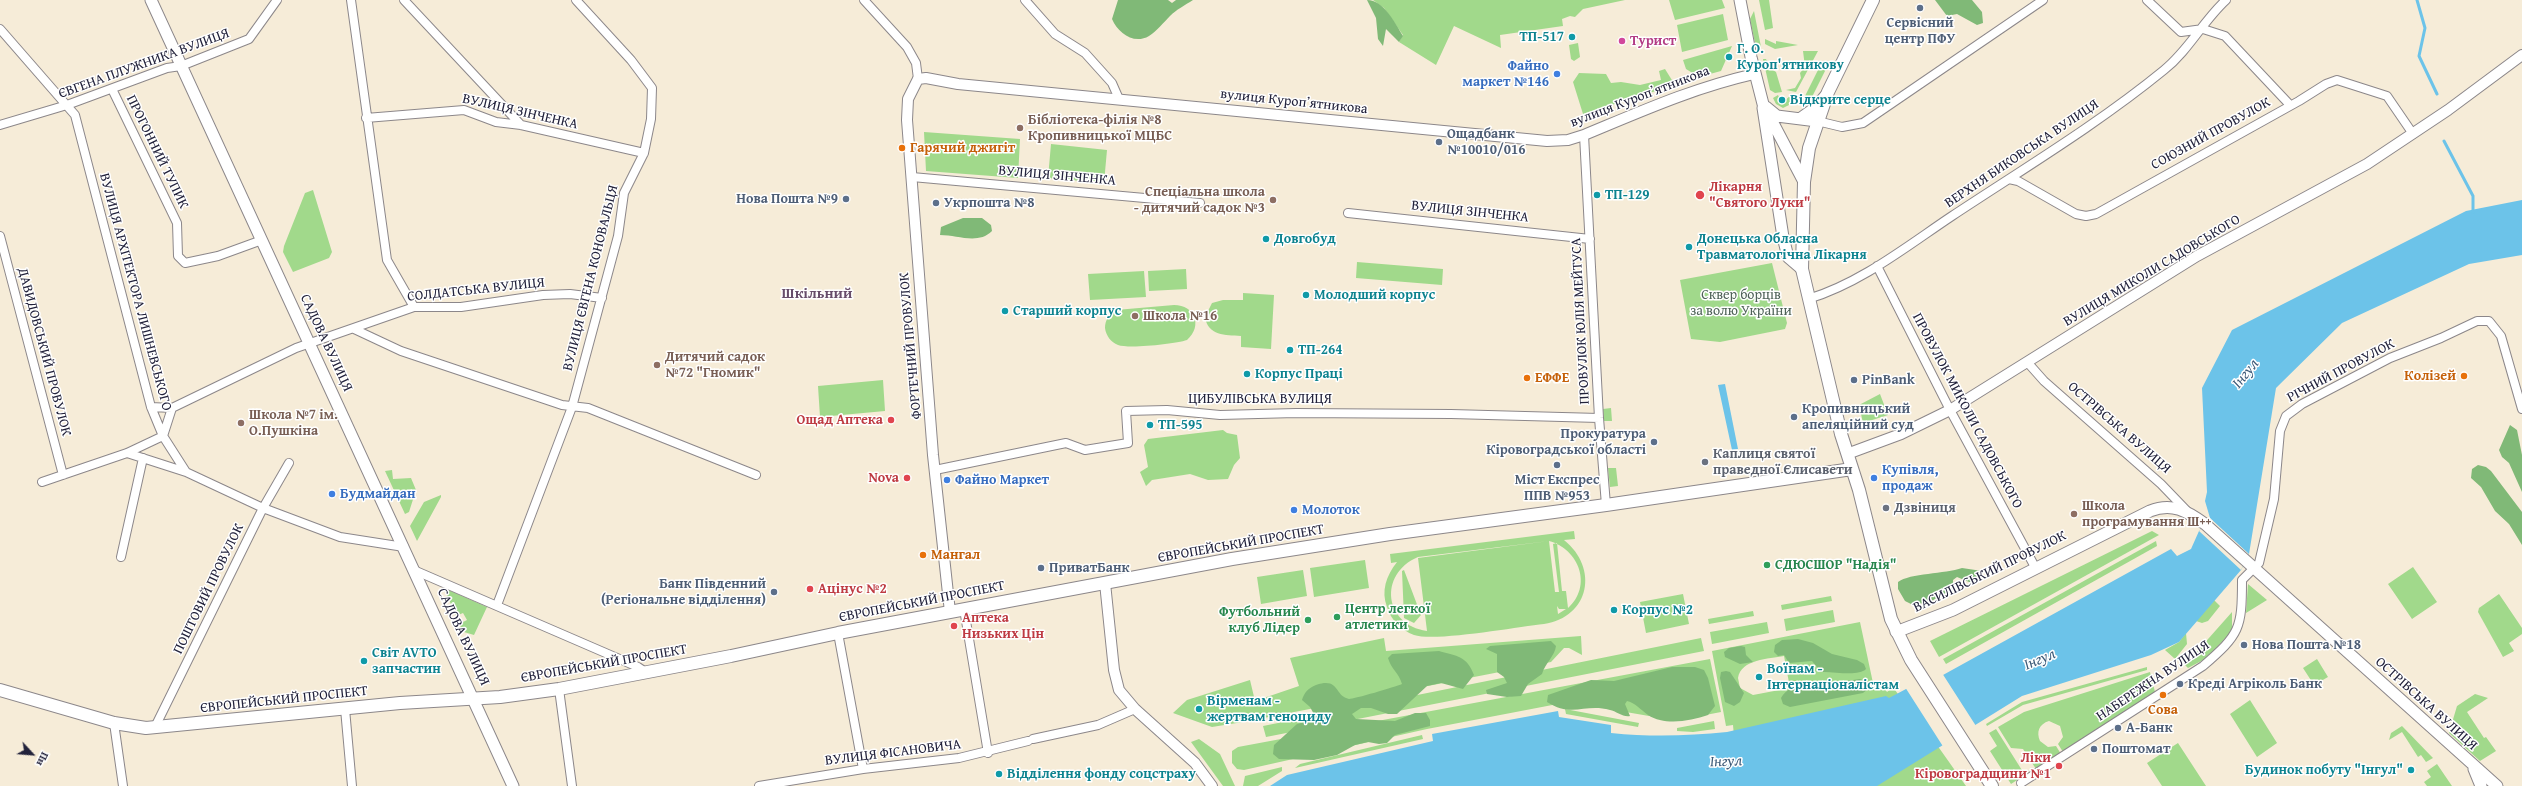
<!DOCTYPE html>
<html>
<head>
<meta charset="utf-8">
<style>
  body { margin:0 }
  #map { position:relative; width:2522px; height:786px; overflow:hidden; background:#f6ecd8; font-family:"Gentium Book Plus",serif }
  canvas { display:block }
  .north { position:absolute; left:12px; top:734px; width:40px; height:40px; -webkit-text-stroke:3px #fff; paint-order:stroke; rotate:116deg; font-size:11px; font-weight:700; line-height:16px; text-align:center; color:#22223b }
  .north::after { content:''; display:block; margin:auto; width:14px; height:18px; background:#22223b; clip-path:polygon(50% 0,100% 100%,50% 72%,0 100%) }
</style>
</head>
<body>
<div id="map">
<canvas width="2522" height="786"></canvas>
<div class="north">Пн</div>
</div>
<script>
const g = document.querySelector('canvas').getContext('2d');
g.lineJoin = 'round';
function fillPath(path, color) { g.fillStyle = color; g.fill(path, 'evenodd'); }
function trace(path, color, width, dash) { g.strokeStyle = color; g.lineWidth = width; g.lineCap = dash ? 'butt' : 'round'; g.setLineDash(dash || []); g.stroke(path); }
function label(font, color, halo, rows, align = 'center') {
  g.font = font + ' "Gentium Book Plus",serif'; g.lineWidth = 3; g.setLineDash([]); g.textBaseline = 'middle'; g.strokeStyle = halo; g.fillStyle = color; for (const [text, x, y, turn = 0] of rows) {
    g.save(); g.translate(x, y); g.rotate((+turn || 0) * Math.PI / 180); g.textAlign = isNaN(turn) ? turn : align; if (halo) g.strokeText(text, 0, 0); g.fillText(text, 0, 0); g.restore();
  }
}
fillPath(new Path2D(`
  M1373 0H1625L1583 9 1575 17 1570 16 1562 19 1563 26 1500 35 1501 48 1454 26 1436 65 1399 42 1403 35 1384 8Z
  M1669 0H1722L1725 8 1675 20Z
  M1759 0H1769L1773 28 1765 30Z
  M1754 11 1761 47 1756 48 1750 19Z
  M1723 14 1728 40 1682 52 1677 25Z
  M1765 39 1776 44V41L1798 45 1775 49 1765 44Z
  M1578 43 1580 57 1574 61 1571 59 1569 45Z
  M1732 46 1721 71 1699 77 1686 69 1683 60Z
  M1803 51H1818L1796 92 1786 90 1795 88 1801 78 1800 73 1805 67Z
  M1763 59H1766L1770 68 1776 72 1782 92 1775 93 1770 90Z
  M1822 62 1828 65 1811 99 1805 96Z
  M1665 69 1675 85 1583 114 1573 82 1579 73 1606 74 1611 83 1621 82 1640 85 1661 80 1659 71Z
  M1778 95 1782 103 1791 95 1794 96 1789 105 1783 108 1776 104 1773 98Z
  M924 132 1020 139 1018 178 926 171Z
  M1051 144 1107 150 1104 183 1048 178Z
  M313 190 332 252 329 258 293 272 283 252 284 246 305 193Z
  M1357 262 1443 269 1442 285 1356 278Z
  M1772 263 1787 323 1785 329 1720 342 1691 339 1680 280Z
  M1186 269 1187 289 1149 291 1148 271Z
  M1144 271 1146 297 1090 300 1088 274Z
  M1243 293 1274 295 1271 349 1241 347V336C1225 335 1208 336 1205 317L1212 303 1223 300H1243Z
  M1174 305C1195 305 1203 326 1187 340 1175 344 1129 349 1118 345 1111 342 1106 336 1105 328 1105 320 1109 315 1116 310Z
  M883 380 885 411 820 417 818 386Z
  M1880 394 1888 415 1863 423 1859 405Z
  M1611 408 1612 421H1604L1603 409Z
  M1223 430 1227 433 1237 435 1240 458 1234 465 1228 479 1208 480 1190 474 1152 480 1146 486 1140 472 1148 467 1144 445 1148 439Z
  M1608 468H1616L1618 486 1610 487Z
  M392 470 393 479 411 478 416 490 409 512 405 514 385 471Z
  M441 495V497L417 541 410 526 424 502Z
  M1574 531 1575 539 1564 540C1599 568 1590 617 1544 624 1516 627 1435 642 1414 635 1401 630 1391 620 1387 607 1381 591 1386 576 1397 562L1391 563 1390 554ZM1549 541 1418 558 1427 631 1558 614 1557 606 1559 609H1566L1558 614 1427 631C1384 625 1378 574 1418 557L1549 541C1579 549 1593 586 1568 608L1566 591H1562L1557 543 1553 544 1559 592H1555Z
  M2152 531 2159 535 1939 657 1930 641Z
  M2156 541 2157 546 1946 664 1943 659Z
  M1365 560 1369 588 1314 597 1310 568Z
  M2413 567 2437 602 2412 619 2388 584Z
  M1303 570 1307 596 1261 604 1257 577Z
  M1404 570 1421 615 1414 623 1404 618 1402 571Z
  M2248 584 2267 600 2246 613Z
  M444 588 487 607 474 635 464 632 459 624 467 620 463 613 456 616Z
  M1683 594 1689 624 1646 633 1640 602Z
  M2499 594 2522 628V634L2509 643 2514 651 2503 657 2478 612 2479 608Z
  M1831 596 1832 601 1782 610 1781 605Z
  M2214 600 2220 606 2208 621 2202 623 2196 621Z
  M1833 610 1835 622 1786 631 1784 619Z
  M1753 611 1754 616 1709 624 1708 619Z
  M2232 612V631L2207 658 2188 668 2185 665Z
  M1767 622 1769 633 1712 644 1710 632Z
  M1860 622 1873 683H1881L1887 692 1893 687 1900 697 1734 736 1733 725 1726 726 1712 651ZM1784 656 1790 688 1753 695 1740 688 1738 678C1741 659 1769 659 1784 656Z
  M2186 633 2187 644 2175 659 2165 650 2179 642Z
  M1581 636 1582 655 1569 648H1564L1551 662 1243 722 1212 727 1173 713 1187 700 1250 680 1255 701 1299 686 1290 658 1384 638 1386 651Z
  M1701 638 1704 651 1266 737 1263 726Z
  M1710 659 1721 712 1690 718 1649 716 1568 702 1427 729 1244 770 1237 769 1232 763V751L1238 747Z
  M2317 659 2328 677 2314 685 2303 668Z
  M2147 667V670L2023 705 1987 726 1986 724 2022 702Z
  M2150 672 2155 692 2063 752 2058 744 2063 737 2060 726 2049 721C2039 724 2036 732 2040 741L2048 747 2056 746 2061 754 2036 769 2023 749 2011 748 1998 727 2024 712Z
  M2475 694 2488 698 2467 712 2484 738 2486 737 2496 751 2480 761 2449 733 2457 706Z
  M2250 700 2277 743 2257 757 2230 714Z
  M1565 709 1639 723 1638 727 1566 714Z
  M1714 721 1715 729 1693 732 1677 731V728Z
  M2402 726 2433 758 2426 762 2421 755 2418 757 2402 732 2389 740 2391 733Z
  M1996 729 2025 775 2011 784 1990 751 1997 746 1989 733Z
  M1422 735 1423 739 1295 768 1300 764Z
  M1199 739 1220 754 1235 786H1223L1191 742Z
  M2178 743 2206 786H2162L2147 763Z
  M1937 745 1966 786H1871Z
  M2437 764 2452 786H2427L2424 782 2431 777 2427 771Z
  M1282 767V771L1258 786H1243L1245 776Z`), '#a1d98b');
fillPath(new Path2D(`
  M1118 0H1168L1172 3 1176 0H1193C1185 5 1176 10 1170 16 1163 23 1157 31 1149 36 1134 45 1118 33 1112 19Z
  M1367 0C1384 0 1395 23 1403 36L1399 42 1386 29 1383 46 1378 39 1376 18Z
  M1935 0H1972L1982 12 1983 23 1977 25 1957 14 1947 16Z
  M963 218H982L991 225 992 231C978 245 958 235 940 235L941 227Z
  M2510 425 2517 430 2522 455V492L2509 463 2502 457 2499 450Z
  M2478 465 2486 467 2491 471 2522 512V545L2509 524 2495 511 2481 487 2471 478 2472 469Z
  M1962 568 1982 571 1983 580 1974 584 1957 577 1953 580V589L1928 603 1911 604 1905 601 1898 589V582C1910 573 1945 574 1962 568Z
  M1798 639 1813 643 1832 654 1857 660 1864 664 1866 669C1858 677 1833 671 1821 672L1812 661 1789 663 1784 655 1778 656 1774 652 1775 645 1782 640Z
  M1551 641 1556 646C1555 656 1545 663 1542 674L1528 684 1521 696 1507 697 1487 694 1486 690 1507 683 1504 677 1497 672V654L1486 649 1490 646Z
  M1741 646 1745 647 1746 655 1753 662 1740 664 1725 657 1724 652 1729 648Z
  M1439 651C1457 656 1467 656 1474 675L1463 689 1441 683 1427 686 1397 714H1388L1371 708H1361L1352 714 1356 719 1395 721 1415 713H1426L1430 720V726L1395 735 1387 743 1379 744 1368 742 1355 745 1337 755 1314 760 1279 759 1273 754 1274 745 1297 724 1309 721 1315 716 1310 707 1302 700C1304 693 1308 688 1316 685 1340 677 1334 696 1349 699 1354 699 1395 687 1402 684 1399 673 1391 669 1388 658L1392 654Z
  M1672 667H1695L1704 670 1708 678 1715 706 1708 715C1690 721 1665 726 1648 715 1641 710 1634 702 1627 701L1625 704 1630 716C1624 718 1616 711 1610 710 1585 703 1572 718 1547 702L1548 695 1591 680 1614 681Z
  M1726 671 1730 672 1744 693 1740 702 1734 706 1725 702 1720 678 1721 672Z
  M1860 679 1868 682V689L1863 693 1790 707 1783 704 1781 698C1792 678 1818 690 1834 691L1846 681Z`), '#80b977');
fillPath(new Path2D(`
  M2522 200V255L2469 264 2342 323 2276 388 2249 554 2241 570 2179 642 2151 655 2022 696 1877 786H1270L1287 775 1433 741 1432 734 1558 711 1559 717 1611 725V733C1650 737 1688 736 1727 732L1886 696 1889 698 1906 689 1943 675 2171 549 2177 556 2191 549 2199 531 2210 518 2205 501 2207 492 2202 388 2232 330 2466 211Z
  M1725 384 1738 449 1732 450 1718 385Z`), '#6cc3e9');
fillPath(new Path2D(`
  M2210 518 2249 554 2241 570 2199 531Z
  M1942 673 1976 726 1944 748 1905 687Z`), '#f6ecd8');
trace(new Path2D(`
  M2417 0 2425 28 2419 56 2437 94
  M2444 141 2473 196V212`), '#6cc3e9', 3);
const minor = new Path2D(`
  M351 0 387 260 414 307
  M404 0 521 125
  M864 0 907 47 916 63 918 79
  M1025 0 1055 34 1085 53 1112 83 1119 99
  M2147 0 2181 32 2203 29 2225 36 2290 105
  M0 29 75 115 151 407 163 436 186 472 263 508 340 537 404 547
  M112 89 177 223 178 256 185 263 218 256 262 240
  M366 118 464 110 496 122 521 125 644 153
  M1817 121 1842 127 1863 123 2043 0
  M0 125 67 105 167 68 181 66 249 39 277 0
  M1584 135 1599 418 1606 505
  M912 177 1200 203
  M2009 179 2018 181 2076 214 2086 216 2096 214 2299 101 2326 84 2337 80 2387 96 2413 134
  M1348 213 1590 239
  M0 236 63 475
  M1877 266 1950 410 2035 567
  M1808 299C1861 283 1907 246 1952 216 2023 169 2098 124 2164 70 2189 50 2203 21 2226 0
  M354 329 401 351 562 405 588 408 756 475
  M2028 363 2044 381 2161 484 2187 511
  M151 407 172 408
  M127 453 186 472
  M935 470 1066 443 1085 450 1128 443 1126 411 1167 410 1220 415 1296 413 1451 414 1599 418
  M42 482 127 453 163 436 172 408 296 348 414 307H461L543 295 570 294 602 298
  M121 557 143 458
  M416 571 638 667 647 673
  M497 605 572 407 618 236 624 193 644 153 651 119 652 88 631 60 576 0
  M964 609 988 753
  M838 633 863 769
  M559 689 572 786
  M345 709 352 786
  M114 723 123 786
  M155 727 263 508 289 463
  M1033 739 1098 725 1135 709
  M2021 783 2203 666C2240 634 2242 629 2242 580L2259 563 2274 499 2280 431 2286 416 2302 404 2390 358 2441 338 2477 321H2489L2501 336 2522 409
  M759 786 863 769 959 758 1028 741`);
const tertiary = new Path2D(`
  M1847 454 1901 434 1950 410 2197 256 2367 164 2448 110 2522 55
  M1105 583 1114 670 1119 690 1135 709 1195 763 1212 786
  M950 612 933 455 907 120 908 99 918 79 926 78 958 84 1547 141 1568 140 1584 135C1642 111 1693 88 1754 74`);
const secondary = new Path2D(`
  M151 0 513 786
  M1740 0 1751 57 1763 104 1804 182
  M1766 107 1777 116 1817 121
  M1763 108 1783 237 1788 257 1802 269
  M1801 118 1815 108 1827 94
  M1896 632 1953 610 2150 511C2172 502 2187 511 2205 524L2497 786
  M2474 769 2481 786`);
const primary = new Path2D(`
  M1873 0 1828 92 1809 148 1804 182 1802 269 1841 434 1859 490 1891 619 1911 660 1992 786
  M0 690 114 723 146 728 400 703 500 697 559 689 731 656 838 633 1232 559 1390 534 1606 505 1852 469`);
trace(minor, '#8c878a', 10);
trace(tertiary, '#8c878a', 12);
trace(secondary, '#8c878a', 13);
trace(primary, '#8c878a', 14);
trace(minor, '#fff', 8);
trace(tertiary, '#fff', 10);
trace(secondary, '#fff', 11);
trace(primary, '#fff', 12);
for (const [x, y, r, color] of [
  [1920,8,4,"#5c6f8a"],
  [1572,37,4,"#0f9aa8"],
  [1622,41,4,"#d1479c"],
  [1729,57,4,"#0f9aa8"],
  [1557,74,4,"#3f7fe0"],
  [1782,100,4,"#0f9aa8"],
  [1020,128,4,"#8d6e63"],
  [1439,142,4,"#5c6f8a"],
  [902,148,4,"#e8710a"],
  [1597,195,4,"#0f9aa8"],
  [1700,195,5,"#e0444e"],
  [846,199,4,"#5c6f8a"],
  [1273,200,4,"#8d6e63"],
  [936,203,4,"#5c6f8a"],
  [1266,239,4,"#0f9aa8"],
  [1689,247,4,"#0f9aa8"],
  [1306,295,4,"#0f9aa8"],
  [1005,311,4,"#0f9aa8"],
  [1135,316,4,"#8d6e63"],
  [1290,350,4,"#0f9aa8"],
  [657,365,4,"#8d6e63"],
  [1247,374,4,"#0f9aa8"],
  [2464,376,4,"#e8710a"],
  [1527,378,4,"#e8710a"],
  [1854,380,4,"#5c6f8a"],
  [1794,417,4,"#5c6f8a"],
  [891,420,4,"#e0444e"],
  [241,423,4,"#8d6e63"],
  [1150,425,4,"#0f9aa8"],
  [1654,442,4,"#5c6f8a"],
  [1705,462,4,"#6b7280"],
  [1557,465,4,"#5c6f8a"],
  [907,478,4,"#e0444e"],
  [1874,478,4,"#3f7fe0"],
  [947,480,4,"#3f7fe0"],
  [332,494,4,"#3f7fe0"],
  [1886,508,4,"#6b7280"],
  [1294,510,4,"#3f7fe0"],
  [2074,514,4,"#8d6e63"],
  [923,555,4,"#e8710a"],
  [1767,565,4,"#2e9e5b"],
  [1041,568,4,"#5c6f8a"],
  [810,589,4,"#e0444e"],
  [774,592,4,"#5c6f8a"],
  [1614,610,4,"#0f9aa8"],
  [1337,617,4,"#2e9e5b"],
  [1308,620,4,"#2e9e5b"],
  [954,626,4,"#e0444e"],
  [2244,645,4,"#5c6f8a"],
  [364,661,4,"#0f9aa8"],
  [1759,677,4,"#0f9aa8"],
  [2180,684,4,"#5c6f8a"],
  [2163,695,4,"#e8710a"],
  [1199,709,4,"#0f9aa8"],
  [2118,728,4,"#5c6f8a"],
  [2094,749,4,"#5c6f8a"],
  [2059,766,4,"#e0444e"],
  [2411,770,4,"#0f9aa8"],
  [999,774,4,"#0f9aa8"]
]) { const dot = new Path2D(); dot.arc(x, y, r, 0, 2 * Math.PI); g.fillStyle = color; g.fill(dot); trace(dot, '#fff', 1.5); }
label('bold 14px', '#4e5e75', '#fff', [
  ["Cервісний",1920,23,"center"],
  ["центр ПФУ",1920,39,"center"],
  ["Ощадбанк",1447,134],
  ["№10010/016",1447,150],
  ["Нова Пошта №9",838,199,"right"],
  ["Укрпошта №8",944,203],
  ["PinBank",1862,380],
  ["Кропивницький",1802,409],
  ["апеляційний суд",1802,425],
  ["Прокуратура",1646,434,"right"],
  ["Кіровоградської області",1646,450,"right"],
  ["Міст Експрес",1557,480,"center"],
  ["ППВ №953",1557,496,"center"],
  ["ПриватБанк",1049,568],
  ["Банк Південний",766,584,"right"],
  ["(Регіональне відділення)",766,600,"right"],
  ["Нова Пошта №18",2252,645],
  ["Креді Агріколь Банк",2188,684],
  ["А-Банк",2126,728],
  ["Поштомат",2102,749]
], 'left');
label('bold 14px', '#0d838f', '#fff', [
  ["ТП-517",1564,37,"right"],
  ["Г. О.",1737,49],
  ["Куроп'ятникову",1737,65],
  ["Відкрите серце",1790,100],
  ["ТП-129",1605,195],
  ["Довгобуд",1274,239],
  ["Донецька Обласна",1697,239],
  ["Травматологічна Лікарня",1697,255],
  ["Молодший корпус",1314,295],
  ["Старший корпус",1013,311],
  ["ТП-264",1298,350],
  ["Корпус Праці",1255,374],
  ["ТП-595",1158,425],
  ["Корпус №2",1622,610],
  ["Світ AVTO",372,653],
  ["запчастин",372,669],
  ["Воїнам -",1767,669],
  ["Інтернаціоналістам",1767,685],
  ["Вірменам -",1207,701],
  ["жертвам геноциду",1207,717],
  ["Будинок побуту \"Інгул\"",2403,770,"right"],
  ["Відділення фонду соцстраху",1007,774]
], 'left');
label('bold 14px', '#b23c85', '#fff', [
  ["Турист",1630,41]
], 'left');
label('14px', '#22223b', '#fff', [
  ["ЄВГЕНА ПЛУЖНИКА ВУЛИЦЯ",144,64,-20],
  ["вулиця Куропʼятникова",1640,97,-21],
  ["вулиця Куропʼятникова",1294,102,6],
  ["ВУЛИЦЯ ЗІНЧЕНКА",520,112,13],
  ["СОЮЗНИЙ ПРОВУЛОК",2211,134,-29],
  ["ПРОГОННИЙ ТУПИК",157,152,64],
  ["ВЕРХНЯ БИКОВСЬКА ВУЛИЦЯ",2022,154,-34],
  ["ВУЛИЦЯ ЗІНЧЕНКА",1057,176,5],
  ["ВУЛИЦЯ ЗІНЧЕНКА",1470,212,6],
  ["ВУЛИЦЯ МИКОЛИ САДОВСЬКОГО",2152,271,-31],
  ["ВУЛИЦЯ ЄВГЕНА КОНОВАЛЬЦЯ",591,278,-76],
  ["СОЛДАТСЬКА ВУЛИЦЯ",476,290,-6],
  ["ВУЛИЦЯ АРХІТЕКТОРА ЛИШНЕВСЬКОГО",135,292,75],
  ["ПРОВУЛОК ЮЛІЯ МЕЙТУСА",1581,321,-93],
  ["САДОВА ВУЛИЦЯ",326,343,65],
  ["ФОРТЕЧНИЙ ПРОВУЛОК",911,346,-95],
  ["ДАВИДОВСЬКИЙ ПРОВУЛОК",44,352,75],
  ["РІЧНИЙ ПРОВУЛОК",2341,371,-28],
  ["ЦИБУЛІВСЬКА ВУЛИЦЯ",1260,399],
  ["ПРОВУЛОК МИКОЛИ САДОВСЬКОГО",1967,411,62],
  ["ОСТРІВСЬКА ВУЛИЦЯ",2119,428,41],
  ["ЄВРОПЕЙСЬКИЙ ПРОСПЕКТ",1241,544,-10],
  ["ВАСИЛІВСЬКИЙ ПРОВУЛОК",1990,572,-26],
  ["ПОШТОВИЙ ПРОВУЛОК",209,589,-64],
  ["ЄВРОПЕЙСЬКИЙ ПРОСПЕКТ",922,602,-11],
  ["САДОВА ВУЛИЦЯ",463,637,65],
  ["ЄВРОПЕЙСЬКИЙ ПРОСПЕКТ",604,664,-10],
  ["НАБЕРЕЖНА ВУЛИЦЯ",2153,681,-34],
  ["ЄВРОПЕЙСЬКИЙ ПРОСПЕКТ",284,700,-6],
  ["ОСТРІВСЬКА ВУЛИЦЯ",2426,704,42],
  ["ВУЛИЦЯ ФІСАНОВИЧА",893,753,-7]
]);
label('bold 14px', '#366cbe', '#fff', [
  ["Файно",1549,66,"right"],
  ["маркет №146",1549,82,"right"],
  ["Купівля,",1882,470],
  ["продаж",1882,486],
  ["Файно Маркет",955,480],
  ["Будмайдан",340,494],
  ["Молоток",1302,510]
], 'left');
label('bold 14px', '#785e54', '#fff', [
  ["Бібліотека-філія №8",1028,120],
  ["Кропивницької МЦБС",1028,136],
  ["Спеціальна школа",1265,192,"right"],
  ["- дитячий садок №3",1265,208,"right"],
  ["Школа №16",1143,316],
  ["Дитячий садок",665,357],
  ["№72 \"Гномик\"",665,373],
  ["Школа №7 ім.",249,415],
  ["О.Пушкіна",249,431],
  ["Школа",2082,506],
  ["програмування Ш++",2082,522]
], 'left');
label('bold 14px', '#c56008', '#fff', [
  ["Гарячий джигіт",910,148],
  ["Колізей",2456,376,"right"],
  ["ЕФФЕ",1535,378],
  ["Мангал",931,555],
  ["Сова",2163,710,"center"]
], 'left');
label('bold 14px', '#be3a42', '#fff', [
  ["Лікарня",1709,187],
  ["\"Святого Луки\"",1709,203],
  ["Ощад Аптека",883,420,"right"],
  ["Nova",899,478,"right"],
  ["Ацінус №2",818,589],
  ["Аптека",962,618],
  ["Низьких Цін",962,634],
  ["Ліки",2051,758,"right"],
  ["Кіровоградщини №1",2051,774,"right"]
], 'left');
label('14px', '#4e6257', '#fff', [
  ["Сквер борців",1741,295],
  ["за волю України",1741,311]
]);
label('bold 14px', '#5b616d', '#fff', [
  ["Каплиця святої",1713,454],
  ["праведної Єлисавети",1713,470],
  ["Дзвіниця",1894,508]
], 'left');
label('bold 14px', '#27864d', '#fff', [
  ["СДЮСШОР \"Надія\"",1775,565],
  ["Центр легкої",1345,609],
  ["атлетики",1345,625],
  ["Футбольний",1300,612,"right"],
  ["клуб Лідер",1300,628,"right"]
], 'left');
label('bold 15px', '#674d6a', '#fff', [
  ["Шкільний",817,294]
]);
label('italic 15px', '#3c5a78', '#fff', [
  ["Інгул",2246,374,-51],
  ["Інгул",2040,660,-23],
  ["Інгул",1726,762,-2]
]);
</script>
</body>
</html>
